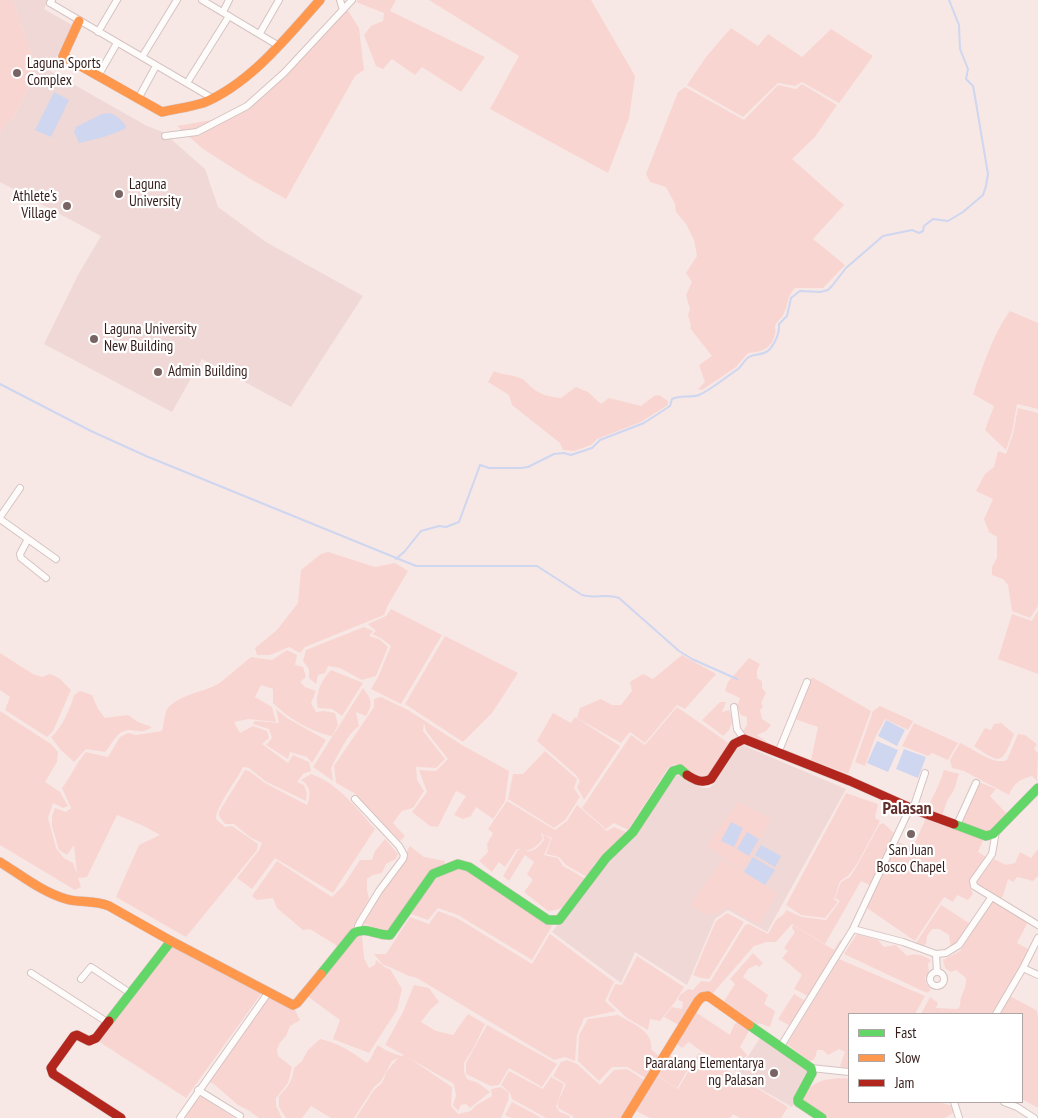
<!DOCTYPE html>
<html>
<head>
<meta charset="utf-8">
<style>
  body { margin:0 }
  #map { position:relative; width:1038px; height:1118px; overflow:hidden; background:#f7e8e6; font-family:"PT Sans Narrow",sans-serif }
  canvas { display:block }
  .legend { position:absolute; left:848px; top:1013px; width:175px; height:90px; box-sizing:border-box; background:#fff; border:1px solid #aea5a4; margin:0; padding:6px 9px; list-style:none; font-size:15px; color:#341d1b }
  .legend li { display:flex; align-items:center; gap:10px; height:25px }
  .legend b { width:25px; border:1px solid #aea5a4 }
</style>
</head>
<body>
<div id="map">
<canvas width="1038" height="1118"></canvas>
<ul class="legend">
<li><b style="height:6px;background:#63d668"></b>Fast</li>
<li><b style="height:6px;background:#ff974d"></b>Slow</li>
<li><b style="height:6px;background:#b3261e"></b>Jam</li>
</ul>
</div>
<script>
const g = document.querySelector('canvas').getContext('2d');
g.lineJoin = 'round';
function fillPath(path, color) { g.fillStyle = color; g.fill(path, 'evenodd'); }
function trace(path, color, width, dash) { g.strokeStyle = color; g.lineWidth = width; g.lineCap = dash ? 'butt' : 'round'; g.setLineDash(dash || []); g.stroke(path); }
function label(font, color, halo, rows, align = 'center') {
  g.font = font + ' "PT Sans Narrow",sans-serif'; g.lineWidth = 4.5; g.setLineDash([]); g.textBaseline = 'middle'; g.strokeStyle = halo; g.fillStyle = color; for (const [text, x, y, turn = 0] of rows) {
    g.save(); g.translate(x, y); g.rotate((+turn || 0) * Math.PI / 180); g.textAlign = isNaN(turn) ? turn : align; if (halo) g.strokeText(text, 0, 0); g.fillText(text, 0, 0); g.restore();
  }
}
fillPath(new Path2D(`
  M13 0H48L44 9 72 25 50 71 147 126 163 132 205 169 218 207 266 242 363 296 291 407 202 359 172 412 44 344 78 275 101 236 0 182V133L6 122 13 119 32 81 35 65Z
  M740 744 846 789 767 932 728 910 715 919 687 985 635 952 621 983 552 932 675 776 682 775 702 788H709L714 784Z
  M760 1038 813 1070 792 1107 736 1075Z`), '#f0d8d6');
fillPath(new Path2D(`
  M0 0H13L35 65 32 81 13 119 6 122 0 133Z
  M358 0H396L390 11 485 57 461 92 422 67 415 75 392 59 383 69 376 66 364 35 371 26 383 21 384 13 356 2Z
  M429 0H591L635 76 629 118 608 173 490 109 519 56Z
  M347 9 359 28 364 70 355 76 286 199 252 180 203 149 177 126 235 116 284 78Z
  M731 28 758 46 768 34 802 57 831 29 873 56 839 103 802 82 795 86 778 83 743 117 687 85 706 57Z
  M802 84 837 105 815 137 792 159 844 205 813 239 845 265 823 288H795C786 297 789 303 784 313 782 318 777 321 775 326 775 329 776 332 775 334 772 349 761 352 748 353L736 367 702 390 698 389 705 382 699 365 712 356 690 328 691 326 688 315 690 309 686 295 692 282 686 273 697 256 694 240 686 224 676 212 675 204 666 187 650 182 646 174 678 92 685 87 744 120 778 85 796 89Z
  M1010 311 1038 323V409L1017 404 1012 432 1006 450 985 430 994 406 973 394C983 367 992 335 1010 311Z
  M494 371C501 375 511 374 520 378 524 379 526 382 529 385 538 394 548 397 561 398L576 387 588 392 601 404 609 398 641 406 654 396 659 395 668 401V405L641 422 597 439 591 445 574 451 563 450 560 443 512 405 509 395 488 382Z
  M1018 408 1038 413V606L1030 618 1012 611 1008 585 1003 579 992 575V567L997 558V537L989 532 984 519 993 499 976 491 985 474 994 467 998 451 1006 454 1013 434Z
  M328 552 375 567 395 563 408 571 388 605 384 615 305 647 300 653 289 647 270 655H257L255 648 277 630 298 603 301 570 321 554Z
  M391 609 442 635 401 704 371 689 378 677 391 646 382 639 372 634 376 631 368 624 386 616Z
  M1038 610V674L998 659 1012 614 1032 621Z
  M364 627 373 631 369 636 379 639 388 647 376 676 362 680 340 668 328 666 325 673 318 675 316 684 309 678V669L303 661 306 650Z
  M445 636 518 673 492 713 463 742 405 704Z
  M287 650 297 655 295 665 303 667 306 677 300 682 305 687 316 691 311 703 316 712 324 711 335 713 338 725 332 736C311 732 288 718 273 703V689L261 685 255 697 272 707 276 722 248 719 234 722 240 733 253 726 267 731 269 738 262 744 288 763 293 755 309 762 311 771 303 774 297 782 304 785 307 793 306 801 265 781 249 768 243 767C236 782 217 804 216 819L225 827 232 826 258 844 257 850 186 937 116 897 139 845 160 835 144 826 117 815 87 877 78 878 81 887 75 890 0 845V711L51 744 58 752 57 762 45 782 60 792 68 806 63 808 53 803 48 818 56 848 64 858 73 863 77 874 74 845 67 855 59 850 52 826V816L55 808 66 812 71 808 62 788C71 777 76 763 86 752L108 757 120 737 128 733 136 735 162 731C164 725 164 713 168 708 181 693 205 693 221 682 231 674 241 665 251 657L272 660Z
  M0 653 33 674 42 677 50 674 59 678 71 690 53 731 47 737 5 710 10 697 0 690Z
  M682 655 716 674 685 709 677 705 645 743 630 732 621 743 577 718 580 708 601 699 612 705H621L632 691 630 682 643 674 653 679Z
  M749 658 760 664 757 670V678L762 681V688L766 693 761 703 763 707 760 710 762 719 771 725 766 731 757 735 767 742 766 744 743 735V731L747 725V717L741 715 737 707 740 698 725 691 728 682Z
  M331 670 363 683 342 716 332 709 318 708C314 695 322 679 331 670Z
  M812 677 871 711 848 774 811 760 818 727 795 719Z
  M363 688C372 699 373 705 366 716L356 712 359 726C346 735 339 754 331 768L333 781 313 767Z
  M80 691 92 695 98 709 105 718 128 715 138 722 152 727C139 736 135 727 124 731 115 734 111 746 105 752L86 749 74 762 60 749 51 737C62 728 70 709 74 695Z
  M381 697 408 710 462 745 509 771 505 801 493 819 476 807 471 816 463 819 454 815 466 796 456 791 438 827 430 826 412 812 427 792 419 770 436 771 448 759 426 731 424 723 423 731 445 759 436 768 416 767 417 780 424 791 413 808 402 811 393 823 405 836 400 841 354 793 336 783 334 766 374 707V699Z
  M720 702H726L722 712 729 710 733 720 729 730 723 736 702 720Z
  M880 706 913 721 908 730 885 719 875 738 865 766 855 762 873 711Z
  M677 707 730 744 706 780 675 764 668 768 628 830 614 823 606 829 582 808 631 735 645 745Z
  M276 709 287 718 326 740 312 763 307 757 290 752 288 759 266 745 272 738 269 729 253 724 255 721 279 723Z
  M553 713 571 723 575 717 620 746 584 800 577 787 580 781 576 775 537 741Z
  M914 723 958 743 948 760 932 753 928 756 902 746Z
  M1001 723 1014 734C1002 764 1001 765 974 746L985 728 991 730 994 724Z
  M1018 734 1025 735 1037 744 1034 749 1038 753 1037 781 1032 776C1019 780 1015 782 1009 795L964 771 952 768 950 760 960 743C974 749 994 766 1007 760Z
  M545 751 577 779 574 788 580 797 565 820 554 828 508 799 513 774H523Z
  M245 770 249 771 265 783 307 805C311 795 311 786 301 780L311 774C338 783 357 809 375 829L333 893 275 858 252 889 237 878 259 850 262 843 250 837 234 824H225L219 816V812Z
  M944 770 959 774 954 790 947 801 942 816 927 809 939 784Z
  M979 782 996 789 990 796 1008 815 989 833 961 823Z
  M846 793 878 804 875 818 880 821 857 864 848 876 840 881 834 899 838 902 825 918 801 915 786 905Z
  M507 801 555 830 567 821 577 805 607 831 614 827 628 833 594 864 590 873 585 876 566 865 559 857 546 854 552 838 541 833 543 839C536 847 534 849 525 851 535 852 538 847 544 840L543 834 551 839 544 855 558 858 563 866 586 879C575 895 570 910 548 911L524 892 533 880 527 874 534 862 525 855 509 881 503 876 518 850H522L517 849 505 867 499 862 492 872 479 861 488 852 487 844 493 833 488 829Z
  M738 802 771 819 743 870 707 846Z
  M927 816 984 838 978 852 988 858C980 868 966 881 973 894L968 900 957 895 953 902 944 897 915 941 867 908 897 842 913 847Z
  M883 823 894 833 872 886 861 881 825 944 792 924 776 942H766L754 946 713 993H705L681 1026 664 1017 672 1007 682 1009 683 1002 678 1000 680 995 688 989 693 990 701 981 710 982 745 925 749 924 768 934 776 920 784 914 786 910 802 917 826 920 840 901 835 898 841 882 850 877 858 864 879 825Z
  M385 839 398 854 396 859 386 864 382 873 373 875 367 879V890L369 899 355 923 354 928 339 947 310 929 303 930 277 908 273 898 257 900 252 896 277 861 332 897 343 886 360 860H372L375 851Z
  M410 846 424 857 445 861 444 865 392 928 385 931 362 923Z
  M1038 849V876L1033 881 1017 877 1013 882 1008 879 1003 896 1000 899 978 886 977 881 994 859 1006 865 1015 863 1020 852 1031 858Z
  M723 859 777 893 759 925 727 907 715 915 710 913 706 915 690 905Z
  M457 869 470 871 552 926 532 960 458 915 438 908 428 920 411 914 427 888 438 877Z
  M992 901 1028 922 1017 943 1030 950 1013 981 991 1014H921L930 997 938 1003 936 1008 958 1009 960 1006C960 993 967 990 966 978L956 970 951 972 945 968 943 960 960 951Z
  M941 905 969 923 957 944 951 949 949 935 939 929H932L927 936 926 944 922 946 916 943Z
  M438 911 457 918 532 964 550 934 614 982 605 1001 616 1011 584 1018 577 1035 575 1061 565 1057 554 1060 417 978C402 975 396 968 383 965L374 954H386L410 917 429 924Z
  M727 913 744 922 709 979 701 978 693 975 716 921Z
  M793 925 834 950 840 940 844 942 808 996 794 989 802 975 782 958 788 951 784 948 795 932 792 928Z
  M857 934 878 940 884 947 896 945 907 956C916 953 923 955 931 960L928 964 929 974 925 977 926 983 931 990 927 993 844 954Z
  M362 935 364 958 369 968 375 965 376 960 386 968 390 969 402 989 397 1010 369 1053 333 1039 340 1020 307 996 355 936Z
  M171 946 261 994 186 1098 98 1041Z
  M753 953 763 963 759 967 756 965 748 969 743 977 768 995 764 1004 775 1011 770 1027 759 1023 757 1025 724 1001 735 984 730 979Z
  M637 956 684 987 675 1002 660 1021 650 1019 648 1030 627 1018 608 1000 615 984 622 985Z
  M839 959 925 996 915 1014H849V1069L840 1066 845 1052 839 1049 828 1055 823 1050H817L815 1058 810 1062 787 1044Z
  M414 985 429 988 439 1002 431 1009 421 1022 436 1031 453 1035 468 1014 485 1024 474 1047 464 1063V1072L467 1079 478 1083 490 1092 470 1108 466 1104 461 1105 458 1111 453 1105 456 1096 454 1084 409 1058 452 1087 451 1106 458 1114 471 1111 475 1106 492 1096 491 1089 501 1087 509 1093 508 1101 501 1118H356L374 1090 382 1083 387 1071 398 1058 392 1061 381 1081 374 1087 354 1118H331L311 1106 302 1118H286L279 1107V1096C288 1087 293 1080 294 1068L302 1061 308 1050 320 1039C339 1043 352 1052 367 1063 373 1057 374 1049 378 1045 384 1050 394 1054 402 1056L404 1055 385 1045 403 1012Z
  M794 994 807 1002 792 1027 778 1019Z
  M268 996 295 1010 300 1020 290 1026 286 1036 279 1044 277 1050 278 1056 292 1067 288 1083 276 1098V1106L282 1118H259L248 1110 238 1105 215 1085 209 1081Z
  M1010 996 1034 1009 1037 1011 1038 1017V1108L1022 1099V1014H998L1005 1005Z
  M694 1011 730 1035 734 1025 739 1020 750 1029 740 1047 747 1055 736 1071 701 1051 689 1042 682 1048 677 1044 680 1034Z
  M618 1015C631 1023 654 1031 651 1049L659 1056 647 1079 627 1067H612L599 1081 578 1061 579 1035 588 1019Z
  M487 1025 557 1064 542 1087 509 1068 499 1085 491 1086 466 1074V1063Z
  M699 1053 788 1107 781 1118H740L733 1114 730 1118H650L636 1111 657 1076 678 1089Z
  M667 1056H678L682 1061 690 1066 677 1088 656 1075Z
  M567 1060 577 1064 600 1085 614 1070 627 1069 644 1080 630 1108 629 1118H573V1116L558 1108V1102L566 1084 553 1076 561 1062Z
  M509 1071 543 1089 551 1077 564 1084 556 1107 560 1112 570 1116V1118H546L512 1099 510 1093 501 1085Z
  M845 1078 849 1079V1102H938L953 1106V1113L945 1118H829L811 1107 804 1100C809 1079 828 1079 845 1078Z
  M200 1096 235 1118H184Z
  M512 1102 540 1117 542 1118H511L505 1115Z`), '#f9d5d1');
fillPath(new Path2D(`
  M54 92 69 100 51 137 35 130Z
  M110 113 118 117 126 126 125 129 104 137 79 143 74 131 76 127 102 114Z
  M886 720 905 730 897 746 878 736Z
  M877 741 898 750 888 772 867 763Z
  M904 749 926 757 918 778 896 769Z
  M731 822 743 828 734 847 721 841Z
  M747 832 759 839 749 856 737 849Z
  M761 845 781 856 775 867 755 855Z
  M753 857 775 870 765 885 744 872Z`), '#ced6f0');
trace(new Path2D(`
  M0 384 91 431 146 456 416 566H537L582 595C595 599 605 593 619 598L679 651 692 659 737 679
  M396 559 405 551 421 531 439 526 446 527 459 522 480 465 489 468H521L528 467 554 454 564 453 571 455 592 448 600 440 644 423 670 406 672 399C680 395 690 398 699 395 712 389 726 377 738 369 742 366 744 360 749 357 755 353 764 356 770 349 775 343 780 333 779 324L787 316 791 298 800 291 820 292 828 290 832 286 846 268 883 236 912 230 919 233 923 231 924 226 933 219 948 221 963 212 983 195 986 186 988 174 974 91 973 86 966 79 968 69 960 49 959 25 949 0`), '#ced6f0', 2);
const street = new Path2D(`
  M52 0 50 3 212 98
  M202 0 279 46
  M340 0 343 10
  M223 12 229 0
  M98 32 117 0
  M260 33 279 0
  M142 57 177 0
  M98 76 117 43
  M187 83 229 16
  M138 99 156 66
  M165 136 197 132 247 106 284 73 352 0
  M0 517 20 488
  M0 519 56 559
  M28 539 20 554 21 558 46 578
  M734 707 737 729 744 739
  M778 753 807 682
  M355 799 399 846 404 855 403 859 379 891 360 922 358 926 360 930
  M913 809 925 773
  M957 825 976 783
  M996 831 992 854 973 881 974 886 1038 925
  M853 929 903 942 936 954 946 953 959 945 991 898
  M936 954 937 972
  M1023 968 1038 975
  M930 979a7 7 0 1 1 14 0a7 7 0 1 1-14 0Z
  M31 973 107 1022
  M81 979 91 967 130 993
  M996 1014 1023 968 1038 938
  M781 1046 853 929 910 808
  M811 1068 849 1072
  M198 1090 240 1116
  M954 1102 959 1118
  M1004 1102 1017 1107 1034 1118
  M180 1118 268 993`);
const fast = new Path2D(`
  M954 824 986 836 993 834 1038 788
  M321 974 354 933C366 926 377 936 390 935L433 874 458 864 469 867 548 920H559L606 858 633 832 673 771 680 769 687 775
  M109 1021 171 941
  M749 1025 811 1068 812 1073 798 1099V1102L822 1118`);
const slow = new Path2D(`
  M79 21 63 56 162 112C175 109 190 107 203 103 250 84 288 36 320 0
  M0 862C21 875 42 892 66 899 80 903 95 900 109 906L171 941 293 1005 297 1003 321 974
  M626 1118 698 1001 702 997 708 996 749 1025`);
const jam = new Path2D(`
  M687 775C695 780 702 784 711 779L734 744 744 739 850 781 913 809 954 824
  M109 1021 96 1038 89 1041 77 1035 74 1036 51 1068 53 1074 121 1118`);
trace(street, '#d5c3c1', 8);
trace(fast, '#d5c3c1', 10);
trace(slow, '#d5c3c1', 10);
trace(jam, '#d5c3c1', 10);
trace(street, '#fefcfb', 6);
trace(fast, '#63d668', 9);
trace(slow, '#ff974d', 9);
trace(jam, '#b3261e', 9);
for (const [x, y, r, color] of [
  [17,73,5,"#786462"],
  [119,194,5,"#786462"],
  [67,206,5,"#786462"],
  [94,339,5,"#786462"],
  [158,372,5,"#786462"],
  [911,834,5,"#786462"],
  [774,1073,5,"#786462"]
]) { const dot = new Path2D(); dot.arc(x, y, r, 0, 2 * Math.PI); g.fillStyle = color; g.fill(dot); trace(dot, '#fff', 2); }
label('15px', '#341d1b', '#fff', [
  ["Laguna Sports",27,64],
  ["Complex",27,81],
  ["Laguna",129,185],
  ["University",129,202],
  ["Athlete's",57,197,"right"],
  ["Village",57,214,"right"],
  ["Laguna University",104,330],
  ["New Building",104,347],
  ["Admin Building",168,372],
  ["San Juan",911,851,"center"],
  ["Bosco Chapel",911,868,"center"],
  ["Paaralang Elementarya",764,1064,"right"],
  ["ng Palasan",764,1081,"right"]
], 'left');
label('bold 18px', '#612f2c', '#fff', [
  ["Palasan",907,809]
]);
</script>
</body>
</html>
